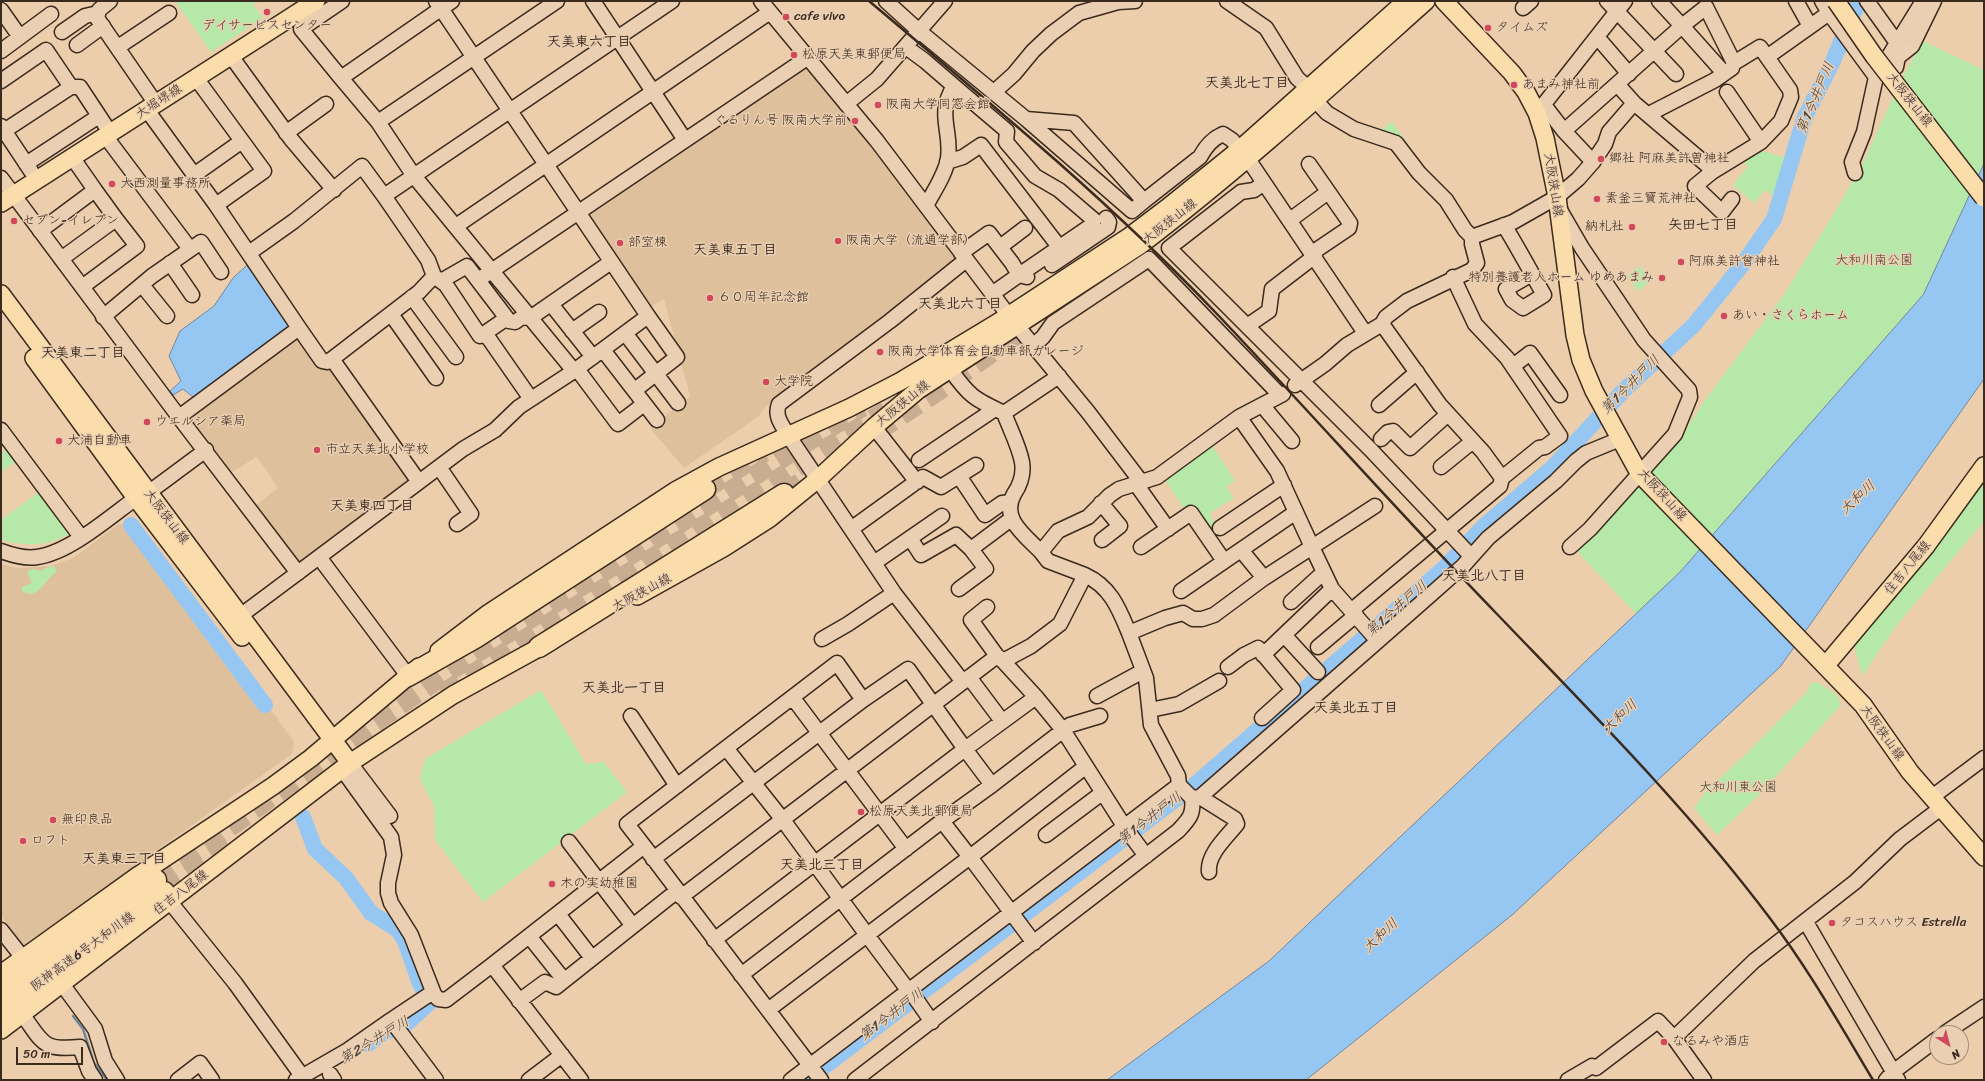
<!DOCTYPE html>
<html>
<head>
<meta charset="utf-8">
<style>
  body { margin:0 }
  #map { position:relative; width:1985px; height:1081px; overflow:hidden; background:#eccead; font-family:Sriracha,sans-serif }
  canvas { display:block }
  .frame { position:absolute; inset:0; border:2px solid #3b2a1e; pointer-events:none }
  .north { position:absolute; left:1929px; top:1025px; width:40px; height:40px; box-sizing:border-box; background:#ebcfb2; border:1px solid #a58d77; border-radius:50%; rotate:144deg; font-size:11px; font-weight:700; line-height:16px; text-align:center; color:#3b2a1e }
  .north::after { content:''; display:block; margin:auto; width:14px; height:18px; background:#d1495b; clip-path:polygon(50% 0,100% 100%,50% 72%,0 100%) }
  .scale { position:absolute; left:16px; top:1047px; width:67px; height:18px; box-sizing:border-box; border:2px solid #3b2a1e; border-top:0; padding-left:5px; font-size:12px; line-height:14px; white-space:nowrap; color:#3b2a1e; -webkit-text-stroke:3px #ebcfb2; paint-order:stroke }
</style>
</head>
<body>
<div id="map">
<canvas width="1985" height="1081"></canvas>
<div class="frame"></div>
<div class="north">N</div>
<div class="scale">50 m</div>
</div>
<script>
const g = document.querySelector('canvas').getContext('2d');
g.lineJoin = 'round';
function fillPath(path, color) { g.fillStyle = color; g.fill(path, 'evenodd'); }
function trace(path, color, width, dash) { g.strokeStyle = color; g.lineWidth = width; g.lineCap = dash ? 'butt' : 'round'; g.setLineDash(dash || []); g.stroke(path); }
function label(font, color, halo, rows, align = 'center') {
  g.font = font + ' Sriracha,"Klee One",sans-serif'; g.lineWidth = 3; g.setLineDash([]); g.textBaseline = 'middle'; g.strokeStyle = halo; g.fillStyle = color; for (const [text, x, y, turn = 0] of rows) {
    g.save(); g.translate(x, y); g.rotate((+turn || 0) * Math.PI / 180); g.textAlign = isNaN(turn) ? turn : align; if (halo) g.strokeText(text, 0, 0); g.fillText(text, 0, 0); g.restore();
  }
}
fillPath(new Path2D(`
  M808 63 961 258 937 280 765 407 759 416 684 468 650 428 690 396 664 299 650 307 586 210Z
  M296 340H302L319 366 332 371 410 480V484L297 565 251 509 278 488 264 467 256 457 228 475 194 424 193 419 205 406Z
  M119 524 128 525 264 709 269 707 294 742 292 754 22 946 1 915V564L17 568 51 566 73 558Z`), '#dec09d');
fillPath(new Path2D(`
  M175 1H258L253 5 263 18 211 52Z
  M1923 41 1984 70V164L1923 295 1680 572 1636 614 1574 548 1684 432 1705 400 1783 296 1836 210 1863 163 1901 80Z
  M1392 122 1406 141 1401 145 1375 134Z
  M1756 149 1786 158 1775 197 1765 190 1754 203 1733 185 1748 166 1738 159Z
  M1640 266 1651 281 1638 291 1627 275Z
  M1212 445 1235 481 1226 487 1234 498 1210 513 1215 525 1205 532 1186 512 1166 481Z
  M8 449 17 461 1 472V453Z
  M1984 473V521L1896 626 1862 676 1854 644Z
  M39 492 70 534C47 546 27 547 1 540V520Z
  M54 566 57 570C55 574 51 576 48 580 41 588 34 599 22 591V587L32 583 27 573 29 570 34 569 41 571 48 567Z
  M1811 682 1819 683 1837 695 1841 705 1757 797 1717 835 1694 808 1708 789 1743 757 1808 691Z
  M541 690 586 764 604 762 627 792 483 902 435 840 434 806 420 779 425 759Z`), '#b5e8a9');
const water = new Path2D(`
  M1984 164V379L1780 667 1512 915 1306 1080H1107L1269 961 1680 572 1923 295Z
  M250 263 291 324 287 332 194 398 183 389 173 395 170 391 181 381 169 356 180 331 214 306 233 278Z`);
fillPath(water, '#95c7f2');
trace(water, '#71889d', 1);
trace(new Path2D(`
  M73 1016 83 1029 94 1063 107 1080`), '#71889d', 2.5);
trace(new Path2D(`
  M131 525 265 705
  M303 817 315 849 346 878 371 913 398 930 405 941 419 981 429 1003 406 1024 383 1033 368 1044
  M807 1080 1192 787 1444 568 1485 525 1553 467 1623 391 1694 325 1743 264 1774 219 1804 119 1833 61 1850 20 1860 1`), '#95c7f2', 16);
trace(new Path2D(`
  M876 432 938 391 1019 333
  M705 489 764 452
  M784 494 821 468
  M443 694 559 617 886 411
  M156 880 384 716 470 657 862 407
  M164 892 237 840`), '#c9ad90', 20, [20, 10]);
const minor = new Path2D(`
  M110 1 99 10 97 18 156 104
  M452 1 341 78 378 122 414 176 574 371
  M593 1 685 140
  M761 1 877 141 1009 316 1088 412 1142 483
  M886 1 919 31 1026 119 1074 123 1144 201 1200 157C1206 146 1212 139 1223 134L1232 140 1248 159 1365 333
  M1227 1 1266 28 1297 78 1308 88
  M1607 1 1676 74
  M1659 1 1682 26 1706 7 1734 63 1760 47 1767 57 1829 13
  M1796 1 1810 26
  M1822 1 1829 13 1876 77
  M1867 1 1897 43
  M1523 8 1531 1
  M1 10 20 37
  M62 32 85 16 98 13
  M1598 38 1629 74
  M77 45 103 26
  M118 47 169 13
  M906 47 925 61 954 86C936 115 952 130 948 158 946 174 933 192 926 206
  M1 51 51 14
  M231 56 291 139 334 190
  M1896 67 1898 57 1912 46 1934 1
  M196 78 264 171 216 205
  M341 78 301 29 342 1
  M1 81 46 50 71 87
  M1617 84 1634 103 1707 165 1712 172
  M954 86 1007 131 1006 142 1035 176 1059 190 1094 220 1092 225 1019 275 1012 263 989 233 961 253
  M994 92 1014 74 1033 51 1051 34 1079 13 1118 2 1135 1
  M1727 92 1761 142
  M1315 100 1327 113 1354 129 1396 143 1419 173 1446 200 1465 230 1472 237
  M846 104 877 79 945 1
  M1544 105 1564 131 1593 162
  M147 110 216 205 299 328 322 361 327 362 332 359 419 482 319 557 408 676
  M1537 113 1625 1
  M1649 114 1715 80 1732 68
  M1026 119 1132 211 1144 201
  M378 122 557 1
  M1 126 31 171
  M4 131 71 87H80L111 134
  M1564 131 1682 26 1724 73
  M286 133 326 104
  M106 137 190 249
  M947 162 963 157 981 145 1060 248
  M26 164 99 116
  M1309 164 1350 223 1349 228 1312 253
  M1855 173 1852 162 1864 132 1876 77 1923 1
  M194 175 242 141
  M1 178 179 417 298 573
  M1264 183 1254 190 1241 192 1169 248 1370 449 1471 556
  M1732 199 1722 212 1695 186 1712 172 1761 142 1781 121 1791 97 1790 90 1767 57
  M1560 210 1582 248 1644 340 1689 390 1690 397 1675 434 1590 529 1570 547
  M1290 220 1328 192
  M1504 225C1518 248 1531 272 1544 295L1523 308 1512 300 1506 289 1532 274
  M456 226 770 12
  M40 231 95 190 72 157
  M1472 237 1513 222 1557 197 1578 179 1593 162 1605 144 1609 132 1634 103
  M1000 247 1025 228
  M249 253 294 221 362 166 384 196 672 1
  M61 259 116 219 95 190
  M170 263 192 295
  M1052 265 1108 227 1109 222 1106 218
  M434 276 446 285 480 336 485 333
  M478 280 807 58
  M441 281 467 266 509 321
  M142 285 167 316
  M82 287 137 246 116 219
  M992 294 1019 275 1027 277
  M412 297 456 357
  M551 304 593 357
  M391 314 436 378
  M103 317 152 276 201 242 221 272
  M1382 324 1440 405 1483 452 1502 478
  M1247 326 1269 311 1272 289 1315 256
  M572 331 599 312
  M625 333 678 403
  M1033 346 1043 337 1053 323 1149 259 1280 395
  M603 350 657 420
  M332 359 419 292 434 276 428 260 384 196
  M1513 366 1530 353 1560 395
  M577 369 618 424 644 404
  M950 369C969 396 974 399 1004 413 1010 429 1019 446 1022 462 1024 474 1020 485 1014 494 1000 519 1026 536 1041 552
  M1295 385 1325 364 1347 345 1382 324 1386 317 1407 301 1472 270 1477 263 1472 244V237
  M635 390 677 357 648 316
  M1283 394 1239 417 1277 471 1312 547 1375 506
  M531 399 485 333 504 320 515 322 521 318 533 316 611 262
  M1262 405 1292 441
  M1379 405 1417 372
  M1004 413 1059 376
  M179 417 299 328
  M874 427 917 482
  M1 430 81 537
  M1381 439 1388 432 1393 431 1410 448 1448 414
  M919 460 995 409
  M439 467 471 514 457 524
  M1441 467 1473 441
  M959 476 985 515 1002 503 1011 502
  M419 482 463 449 495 430 519 407 574 371 648 316 436 1
  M1136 484 1168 529
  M1101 503 1120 526 1102 540
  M1220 528 1284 485
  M851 529 923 477 941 487 976 465
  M910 538 921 555 956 535 971 549 1011 519
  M1141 547 1191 513 1224 561
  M1241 550 1264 578
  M1 551C12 555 25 559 37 557 69 553 110 517 136 498L148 493 206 450
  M874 563 942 516
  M1085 575 1048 561 1041 552 1058 531 1088 517 1110 495 1119 489 1157 477 1239 417
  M959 589 986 569 971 549
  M1181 591 1296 512
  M1291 602 1324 572
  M987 607 971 620 997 656
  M1352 610 1500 486 1502 478 1539 448 1545 447 1560 436 1507 358 1475 324 1453 277
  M240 616 319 557
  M1129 633 1146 678 1151 725 1178 776 1179 785
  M1284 635 1318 672
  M822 639 848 624 894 593
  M1318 647 1356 615
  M1263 655 1332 589
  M1228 667 1244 655 1258 648 1293 690 1262 718
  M969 677 1002 721
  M963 682 894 593 788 435C782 425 774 416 779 404L890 321 966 260
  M1097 696 1143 671
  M1036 697 1063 730 1124 826 1146 856
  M793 698 906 849
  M1150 710 1179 704 1219 681
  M631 716 677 786
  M726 748 837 663 863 700
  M350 763 390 816
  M342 769 391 837 394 855 388 883V893L391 903 411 935 434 994 438 999 446 1000 492 965
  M992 785 1070 725 1100 716
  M1200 797 1235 819 1237 824C1227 837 1207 854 1209 872
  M1932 797 1984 758
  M1046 835 1102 793
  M569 842 633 926
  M644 846 627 824 726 748 783 820 867 935 768 1010
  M653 859 863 700 908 669 965 749 714 940
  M681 897 997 656 1003 661
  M170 902 235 983 302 1076
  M558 914 592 958
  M1806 922 1898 1080
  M1 930 23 958
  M529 936 564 980
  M1034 943 970 857 1085 767
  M741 975 942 821
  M62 984 95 1029 105 1061 117 1080
  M909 989 932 1022
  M908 990 867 935 970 857 942 821 992 785 965 749 1036 697 1003 661 1031 646 1060 624 1085 575C1111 587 1119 609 1129 633L1165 618 1183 613 1193 619H1202L1214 615 1264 578 1312 547 1332 589 1377 640
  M433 992 391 1020 436 1080
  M519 1001 545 982 556 987 677 891
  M22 1014C43 1042 41 1051 80 1047L89 1071 95 1080
  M1945 1033 1984 1007
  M330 1074 334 1080
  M178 1080 200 1063 212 1080
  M296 1080 348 1050 391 1020
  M529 1080 562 1055
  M581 1080 492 965 644 846 821 1080
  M791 1080 1179 785 1192 798 1200 797 1428 597 1463 566 1488 538 1556 481 1576 461 1586 453 1620 439
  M855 1080 1178 831C1189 819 1194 815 1192 798
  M1568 1080 1592 1066 1596 1068 1658 1021 1674 1038
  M1704 1080 1674 1038 1754 961 1855 882 1900 839 1941 808
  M1886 1080 1893 1072 1937 1039`);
const major = new Path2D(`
  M1444 1 1512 73 1526 92 1537 113 1545 138 1557 197 1575 335 1581 360 1594 391 1639 473 1863 705 1910 772 1984 857
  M1 203 316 1
  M1 294 350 763
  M34 358 136 498 242 637
  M637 596 723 548 770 518 818 479 874 427 918 390 1139 246C1239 170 1332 85 1426 1
  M439 651 489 613 675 491 719 467 849 408 901 381 997 323 1130 236 1167 208 1240 149 1406 1
  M1826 665 1926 546 1984 466
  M1 974 139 875 273 786 311 758 419 667
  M1 1030 350 763 453 695 551 641`);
const highway = new Path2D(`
  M539 647 784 494
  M408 676 475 638 705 489
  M1 994 156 880
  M1 1011 164 892`);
trace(minor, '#3b2a1e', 17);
trace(major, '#3b2a1e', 20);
trace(highway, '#3b2a1e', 23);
trace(minor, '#ebcfb2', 14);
trace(major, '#fbddab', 17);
trace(highway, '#fbddab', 20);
trace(new Path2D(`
  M869 1C988 101 1109 201 1217 314 1311 413 1401 515 1496 613 1590 711 1687 808 1769 917 1808 968 1840 1025 1873 1080`), '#3b2a1e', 2.5);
const majorBridge = new Path2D(`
  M1836 1 1874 56 1984 198`);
trace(majorBridge, '#3b2a1e', 20, []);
trace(majorBridge, '#fbddab', 17);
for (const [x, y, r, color] of [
  [267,12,4,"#d1495b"],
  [786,17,4,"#d1495b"],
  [1488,28,4,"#d1495b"],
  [794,55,4,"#d1495b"],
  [1514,85,4,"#d1495b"],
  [878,105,4,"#d1495b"],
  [855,121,4,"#d1495b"],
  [1601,159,4,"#d1495b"],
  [112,184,4,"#d1495b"],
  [1597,199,4,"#d1495b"],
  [14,221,4,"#d1495b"],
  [1632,227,4,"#d1495b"],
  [838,241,4,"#d1495b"],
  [620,243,4,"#d1495b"],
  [1681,262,4,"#d1495b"],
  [1662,278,4,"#d1495b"],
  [710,298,4,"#d1495b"],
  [1724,316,4,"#d1495b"],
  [880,352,4,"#d1495b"],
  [766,382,4,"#d1495b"],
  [147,422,4,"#d1495b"],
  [59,441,4,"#d1495b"],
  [317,450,4,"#d1495b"],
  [861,812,4,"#d1495b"],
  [53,820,4,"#d1495b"],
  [23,841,4,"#d1495b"],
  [552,884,4,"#d1495b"],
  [1832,923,4,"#d1495b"],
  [1664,1042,4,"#d1495b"]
]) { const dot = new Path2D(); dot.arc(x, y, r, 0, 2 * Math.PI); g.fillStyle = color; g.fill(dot); trace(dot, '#ebcfb2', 1.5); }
label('13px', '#3b2a1e', '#ebcfb2', [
  ["cafe vivo",794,17],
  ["デイサービスセンター",267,26,"center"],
  ["タイムズ",1496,28],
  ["松原天美東郵便局",802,55],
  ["あまみ神社前",1522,85],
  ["阪南大学同窓会館",886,105],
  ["ぐるりん号 阪南大学前",847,121,"right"],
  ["郷社 阿麻美許曽神社",1609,159],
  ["大西測量事務所",120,184],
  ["素釜三寶荒神社",1605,199],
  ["セブン-イレブン",22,221],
  ["納札社",1624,227,"right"],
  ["阪南大学（流通学部）",846,241],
  ["部室棟",628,243],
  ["阿麻美許曾神社",1689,262],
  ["特別養護老人ホーム ゆめあまみ",1654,278,"right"],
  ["６０周年記念館",718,298],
  ["あい・さくらホーム",1732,316],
  ["阪南大学体育会自動車部ガレージ",888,352],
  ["大学院",774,382],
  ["ウエルシア薬局",155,422],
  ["大浦自動車",67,441],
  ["市立天美北小学校",325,450],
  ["松原天美北郵便局",869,812],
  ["無印良品",61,820],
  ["ロフト",31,841],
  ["木の実幼稚園",560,884],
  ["タコスハウス Estrella",1840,923],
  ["なるみや酒店",1672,1042]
], 'left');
label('13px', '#3b2a1e', '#ebcfb2', [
  ["大阪狭山線",1909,100,52],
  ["大堀堺線",159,102,-33],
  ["大阪狭山線",1553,185,81],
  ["大阪狭山線",1170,222,-38],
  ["大阪狭山線",903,404,-39],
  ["大阪狭山線",1662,495,48],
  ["大阪狭山線",166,517,53],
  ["住吉八尾線",1908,568,-51],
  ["大阪狭山線",642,593,-28],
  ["大阪狭山線",1882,733,54],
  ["住吉八尾線",181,893,-37],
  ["阪神高速6号大和川線",83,952,-36]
]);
label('13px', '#473d2c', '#ebcfb2', [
  ["大和川南公園",1874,261],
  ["大和川東公園",1738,788]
]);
label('bold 14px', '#3b2a1e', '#ebcfb2', [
  ["天美東六丁目",589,42],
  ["天美北七丁目",1247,83],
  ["矢田七丁目",1703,225],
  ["天美東五丁目",735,250],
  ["天美北六丁目",960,304],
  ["天美東二丁目",83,353],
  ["天美東四丁目",372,506],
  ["天美北八丁目",1484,576],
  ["天美北一丁目",624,688],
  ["天美北五丁目",1356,708],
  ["天美東三丁目",124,859],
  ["天美北三丁目",822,865]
]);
label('italic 14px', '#48423e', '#ebcfb2', [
  ["第1今井戸川",1816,98,-67],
  ["第1今井戸川",1631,385,-45],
  ["大和川",1858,498,-43],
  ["第1今井戸川",1397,609,-41],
  ["大和川",1620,717,-43],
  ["第1今井戸川",1150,819,-37],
  ["大和川",1381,936,-43],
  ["第1今井戸川",892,1015,-37],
  ["第2今井戸川",375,1041,-31]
]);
</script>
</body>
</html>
